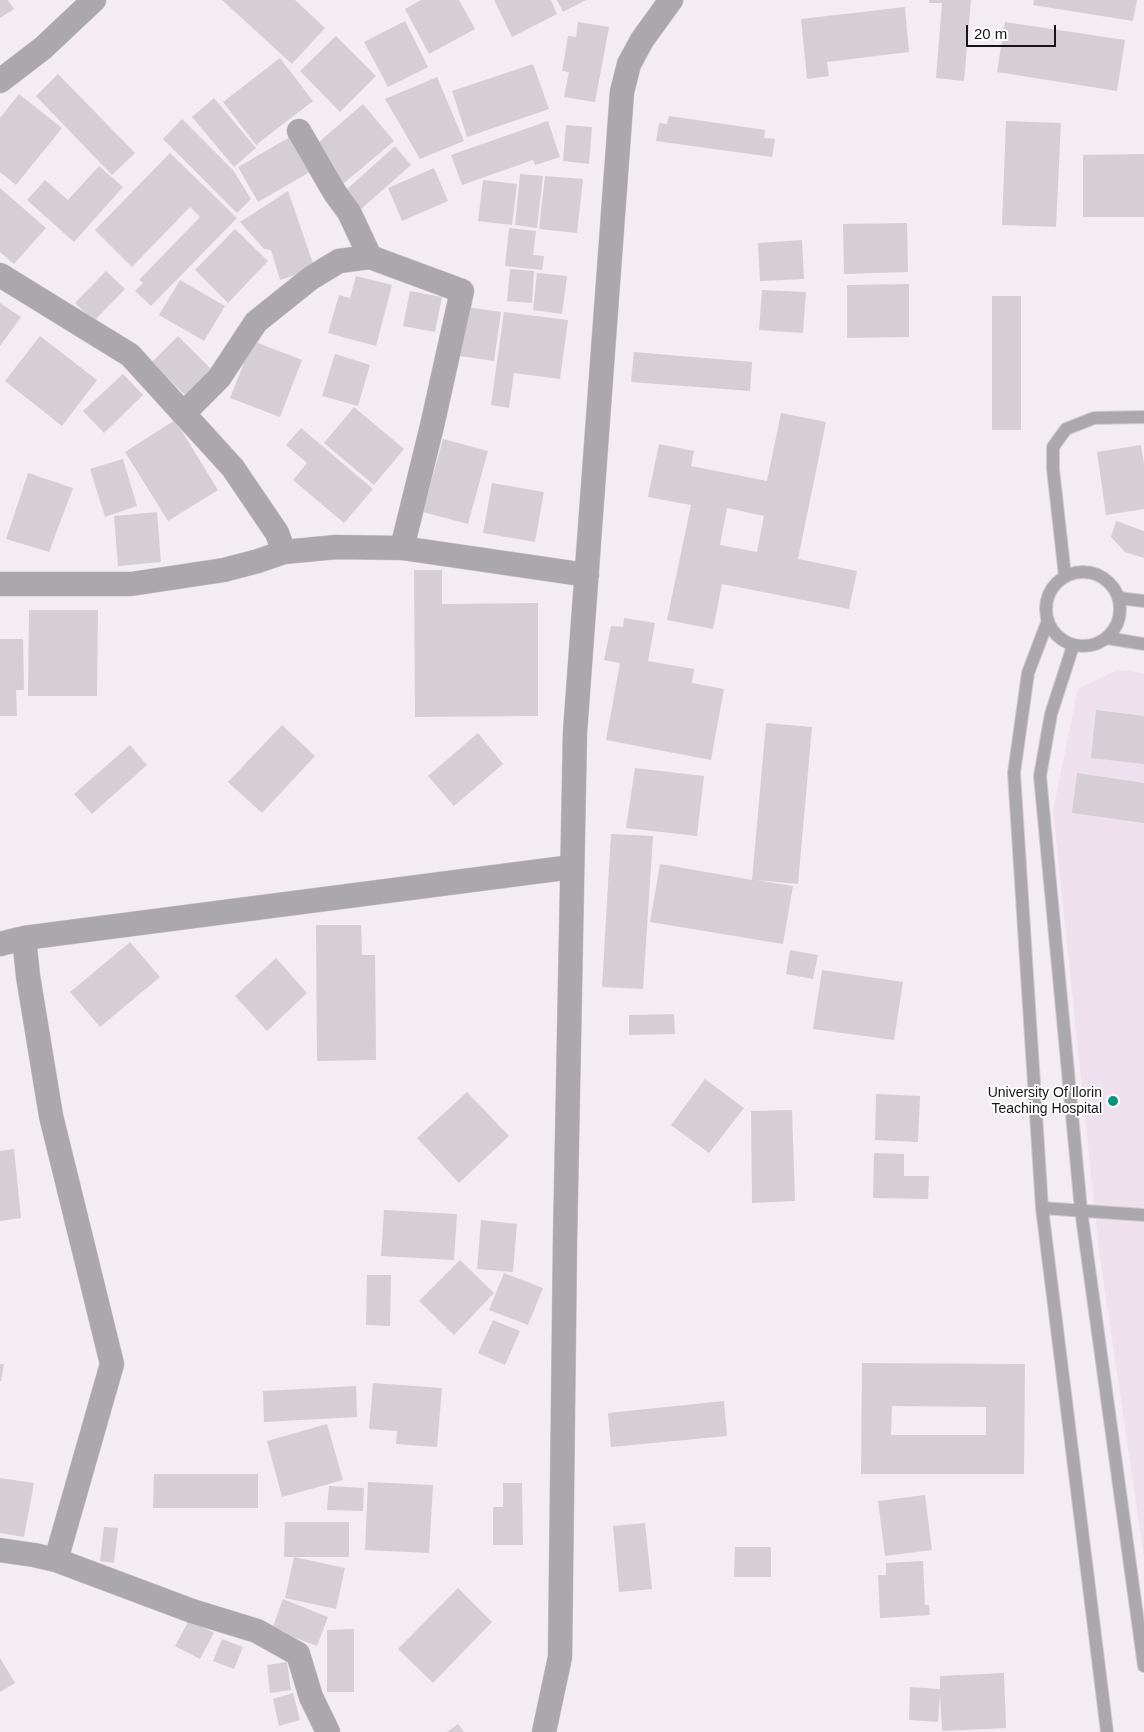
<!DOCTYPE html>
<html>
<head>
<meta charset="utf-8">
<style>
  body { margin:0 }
  #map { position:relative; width:1144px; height:1732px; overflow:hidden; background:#f4ecf3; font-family:Arial,sans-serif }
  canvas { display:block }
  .scale { position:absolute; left:966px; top:25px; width:90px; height:22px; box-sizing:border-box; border:2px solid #171417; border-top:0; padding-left:6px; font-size:15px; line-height:18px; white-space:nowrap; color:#171417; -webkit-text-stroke:4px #fff; paint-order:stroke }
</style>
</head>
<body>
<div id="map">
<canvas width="1144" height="1732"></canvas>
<div class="scale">20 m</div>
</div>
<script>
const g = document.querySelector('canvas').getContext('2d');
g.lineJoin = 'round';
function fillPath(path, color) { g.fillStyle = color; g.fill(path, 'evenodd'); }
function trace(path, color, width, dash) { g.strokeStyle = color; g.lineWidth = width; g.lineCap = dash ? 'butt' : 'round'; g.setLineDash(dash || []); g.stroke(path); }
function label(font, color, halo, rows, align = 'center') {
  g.font = font + ' Arial,sans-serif'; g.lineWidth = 4; g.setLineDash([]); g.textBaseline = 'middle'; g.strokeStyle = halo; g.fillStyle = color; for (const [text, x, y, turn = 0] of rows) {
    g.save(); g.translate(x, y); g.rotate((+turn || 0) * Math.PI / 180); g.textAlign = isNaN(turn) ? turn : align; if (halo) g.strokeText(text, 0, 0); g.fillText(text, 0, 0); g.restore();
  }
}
fillPath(new Path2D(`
  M1117 670 1144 673V1557L1099 1250 1053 811 1078 689Z`), '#eee0ed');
fillPath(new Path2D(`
  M0 0H8L14 9 0 18Z
  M222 0H295L325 28 292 64Z
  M421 0H459L475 29 429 54 405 9Z
  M494 0H551L557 14 512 37Z
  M557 0H586L563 12Z
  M929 0H971L964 81 936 78 942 3H929Z
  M1034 0H1137L1133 21 1033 5Z
  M905 7 909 52 827 62 829 76 807 79 801 19Z
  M405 21 428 67 388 87 364 42Z
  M578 22 609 27 595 102 564 97 569 72 562 71 568 36 576 37Z
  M1005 22 1125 40 1117 91 997 72Z
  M336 36 376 76 340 112 300 71Z
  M280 58 313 101 256 145 223 102Z
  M533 64 549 109 467 137 452 91Z
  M58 74 135 153 112 175 36 96Z
  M437 77 464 141 420 159 385 99Z
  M19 94 62 128 16 185 0 172V118Z
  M214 98 256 148 234 167 192 117Z
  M363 104 394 141 343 184 312 148Z
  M669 116 765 130 764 138 775 139 772 157 656 141 659 123 667 124Z
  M182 119 233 170 251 199 237 213 163 139Z
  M548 121 560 157 535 165 533 160 462 185 451 155Z
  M1006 121 1061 123 1056 227 1002 225Z
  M566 125 592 127 589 164 563 161Z
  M295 134 315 169 258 202 238 167Z
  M395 146 411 165 361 209 345 191Z
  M170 153 237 218 151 306 135 291 143 283 139 280 200 217 190 207 132 267 95 230Z
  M1144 154V217H1083V155Z
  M99 166 123 187 74 242 27 200 45 180 68 200Z
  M434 168 448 201 402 221 388 188Z
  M520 174 543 176 537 228 515 225Z
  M545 176 583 179 577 233 539 229Z
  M483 180 517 184 512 225 478 221Z
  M0 188 46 228 14 264 0 252Z
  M288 191 315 269 280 280 271 250 264 249 240 222Z
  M907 223 908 272 844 274 843 224Z
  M509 228 536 231 533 255 544 256 542 270 505 266Z
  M235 229 268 261 228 303 195 270Z
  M802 240 804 279 760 281 758 243Z
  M510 269 534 271 532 303 507 301Z
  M106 271 125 289 94 321 75 303Z
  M537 273 567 276 562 314 533 310Z
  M356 276 392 285 376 346 328 333 339 295 350 298Z
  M180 280 225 306 204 341 159 315Z
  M909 284V337L847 338V285Z
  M762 290 806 292 803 333 759 330Z
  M410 291 442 297 435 332 403 326Z
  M992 296H1021V430H992Z
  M0 303 21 317 0 346Z
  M468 307 501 312 494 361 460 356Z
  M504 312 568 320 560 379 514 373 509 408 491 405Z
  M40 336 97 380 62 426 5 381Z
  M178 336 212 370 186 396 152 362Z
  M253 341 302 360 280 417 230 398Z
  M634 352 752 362 750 391 631 382Z
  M335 354 370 365 358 406 322 396Z
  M123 374 143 395 104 433 83 411Z
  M354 407 404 449 374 485 324 443Z
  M781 413 826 422 798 559 857 571 849 609 722 584 713 629 667 620 691 505 648 497 659 444 694 451 691 466 767 481ZM727 508 764 516 757 552 720 545Z
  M175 420 218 490 168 521 125 452Z
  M301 428 373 489 344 523 293 480 307 463 286 445Z
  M443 439 488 451 468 524 423 512Z
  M1141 445 1144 465V509L1106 515 1097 452Z
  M123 459 137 506 105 517 90 469Z
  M28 473 73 488 49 552 6 539Z
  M492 483 544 492 535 542 483 533Z
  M157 512 161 562 118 566 114 516Z
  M1116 521 1144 531V558L1125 552 1111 537Z
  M414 570H442V604L538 603V716L415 717Z
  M29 610H98L97 696H28Z
  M624 618 655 623 648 661 694 669 692 683 724 689 711 760 606 740 620 663 604 660 611 626 623 627Z
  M0 639H23L24 690H16L17 716H0Z
  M1096 710 1144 716V764L1091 758Z
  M766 723 812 727 798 884 756 880 793 886 783 944 650 922 660 864 752 880Z
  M282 725 315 756 262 813 228 782Z
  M478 733 503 764 454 806 428 776Z
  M130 745 147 765 92 814 74 794Z
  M635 768 704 776 697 836 626 828Z
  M1077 773 1144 783V823L1072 813Z
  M611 834 653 836 643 989 602 987Z
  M316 925H361L362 955H375L376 1060 317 1061Z
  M130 942 160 977 100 1027 70 992Z
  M790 950 818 955 813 979 786 974Z
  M276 958 307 993 267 1031 235 996Z
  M822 970 903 982 894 1040 813 1029Z
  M674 1014 675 1034 629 1035V1015Z
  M705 1079 744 1108 709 1153 671 1125Z
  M467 1092 509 1136 459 1183 417 1138Z
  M876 1094 920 1096 918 1142 875 1140Z
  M792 1110 795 1201 752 1203 751 1111Z
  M14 1149 21 1218 0 1221V1151Z
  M874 1153 904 1154V1176H929L928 1199 873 1198Z
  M384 1210 457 1214 454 1260 381 1256Z
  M481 1220 517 1224 513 1272 477 1269Z
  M460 1260 494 1293 454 1335 419 1301Z
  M504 1273 543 1288 528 1325 489 1310Z
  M367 1275H391L390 1326 366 1325Z
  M493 1320 520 1331 505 1365 478 1353Z
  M862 1363 1025 1364 1024 1474H861ZM892 1406 986 1407V1435H891Z
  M0 1364H4L1 1381H0Z
  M373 1383 442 1388 437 1447 396 1444 397 1431 369 1429Z
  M356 1386 357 1417 264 1422 263 1391Z
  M724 1401 727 1436 611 1447 608 1413Z
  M327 1424 343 1480 282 1497 267 1441Z
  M154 1474H258V1508H153Z
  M0 1478 34 1483 24 1537 0 1533Z
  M368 1482 433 1485 429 1553 365 1550Z
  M503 1483H522L523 1545H493V1507H503Z
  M329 1486 364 1488 363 1511 327 1510Z
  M925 1495 932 1550 885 1556 878 1501Z
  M285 1522H349V1557H284Z
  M645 1523 652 1589 619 1592 613 1526Z
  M104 1527 118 1528 114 1563 100 1561Z
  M735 1547H771V1577H734Z
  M294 1557 345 1568 336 1609 285 1598Z
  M923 1561 925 1605H929L930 1615 880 1618 878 1575H886V1563Z
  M458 1588 492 1622 433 1683 398 1649Z
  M283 1599 328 1617 317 1646 272 1629Z
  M189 1620 214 1633 200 1659 175 1646Z
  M354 1629V1692H327V1630Z
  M222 1639 243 1647 234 1669 213 1661Z
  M0 1658 15 1683 0 1692Z
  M287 1662 291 1690 270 1693 267 1665Z
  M1004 1673 1006 1728 942 1731 940 1694 938 1722 909 1720 910 1687 940 1689V1676Z
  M293 1693 300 1720 279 1726 273 1699Z
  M458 1724 464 1732H447Z`), '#d6ced5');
const lane = new Path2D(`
  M1046 609a37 37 0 1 1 74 0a37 37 0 1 1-74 0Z
  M1065 576 1053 469V447L1066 429 1094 418 1144 417
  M1119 598 1144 601
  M1047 623 1028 673 1014 773 1042 1208 1107 1732
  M1107 638 1144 644
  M1073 646 1051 714 1040 776 1081 1210 1144 1666
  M1042 1208 1144 1215`);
const street = new Path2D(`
  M0 81 43 48 94 0
  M299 131 335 193 349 212 370 257
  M0 275 130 355 233 468 277 533 284 552
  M184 413 219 378 256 322 311 278 339 261 370 257 462 291 432 426 402 548
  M0 584H131L224 570 258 561 284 552 336 547 402 548 587 575
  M24 938 572 867
  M0 944 24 938 28 976 51 1116 112 1364 56 1560
  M0 1550 34 1555 56 1560 192 1611 257 1631 298 1654 311 1697 328 1732
  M544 1732 560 1657 565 1241 575 732 622 92 629 64 642 40 671 0`);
trace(lane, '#d1c9d0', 14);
trace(street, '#d1c9d0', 25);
trace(lane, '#aba8ab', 12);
trace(street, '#aba8ab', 24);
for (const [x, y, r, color] of [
  [1113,1101,6,"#03927e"]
]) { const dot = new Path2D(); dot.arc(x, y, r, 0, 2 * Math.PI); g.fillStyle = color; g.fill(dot); trace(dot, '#fff', 2); }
label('14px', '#171417', '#fff', [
  ["University Of Ilorin",1102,1093],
  ["Teaching Hospital",1102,1109]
], 'right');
</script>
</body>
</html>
